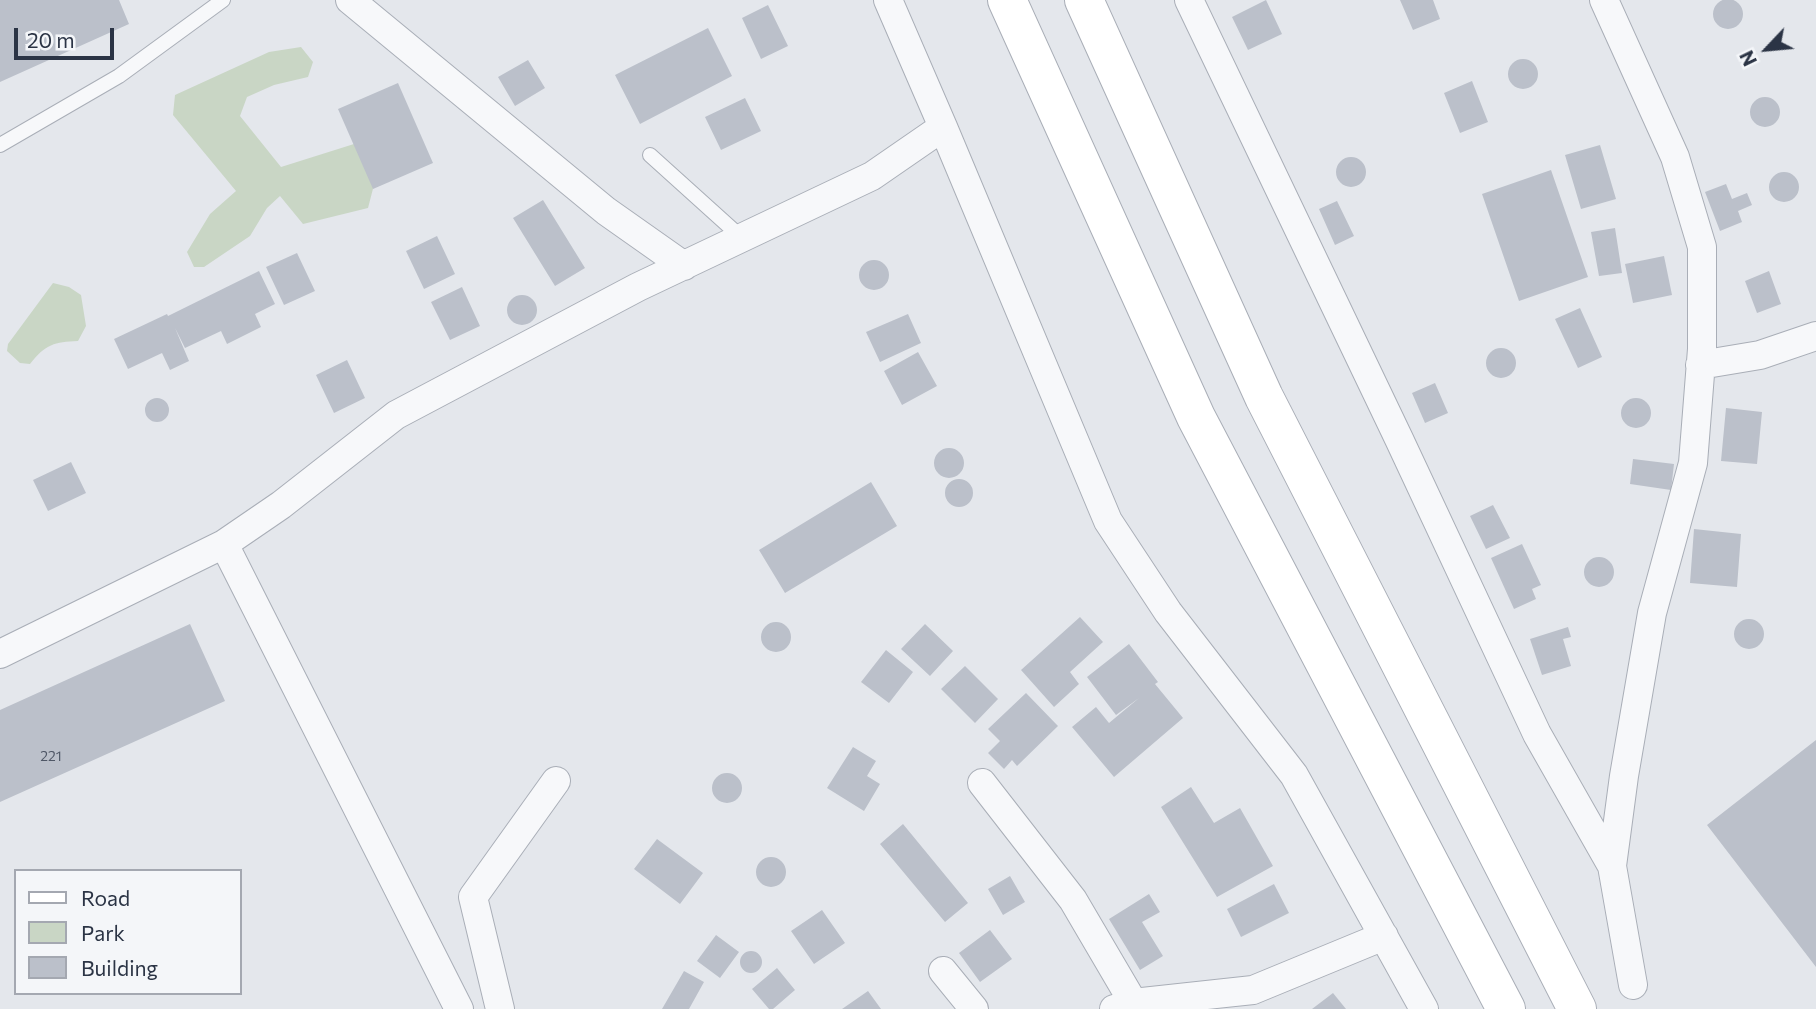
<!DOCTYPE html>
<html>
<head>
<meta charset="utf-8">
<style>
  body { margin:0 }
  #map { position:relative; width:1816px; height:1009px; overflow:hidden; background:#e4e7ec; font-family:Commissioner,sans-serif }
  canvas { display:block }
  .legend { position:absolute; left:14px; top:869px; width:228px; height:126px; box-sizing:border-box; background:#f4f6f9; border:2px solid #a4a8b1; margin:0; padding:9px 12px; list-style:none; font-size:21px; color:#2b3445 }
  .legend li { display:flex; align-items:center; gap:14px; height:35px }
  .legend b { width:35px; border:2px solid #a4a8b1 }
  .north { position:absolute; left:1732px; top:14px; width:70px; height:70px; -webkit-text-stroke:5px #f4f6f9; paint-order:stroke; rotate:244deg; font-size:19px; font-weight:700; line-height:28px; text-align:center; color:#2b3445 }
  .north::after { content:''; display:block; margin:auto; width:24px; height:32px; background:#2b3445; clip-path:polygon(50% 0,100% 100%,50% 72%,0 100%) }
  .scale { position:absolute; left:14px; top:28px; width:100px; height:32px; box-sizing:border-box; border:4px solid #2b3445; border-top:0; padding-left:9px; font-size:21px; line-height:24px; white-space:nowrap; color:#2b3445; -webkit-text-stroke:5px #f4f6f9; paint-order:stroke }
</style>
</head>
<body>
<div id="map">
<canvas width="1816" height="1009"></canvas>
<ul class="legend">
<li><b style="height:9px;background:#fff"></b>Road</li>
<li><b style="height:19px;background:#c9d6c5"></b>Park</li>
<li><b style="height:19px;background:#bbc0ca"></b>Building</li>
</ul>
<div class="north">N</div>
<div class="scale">20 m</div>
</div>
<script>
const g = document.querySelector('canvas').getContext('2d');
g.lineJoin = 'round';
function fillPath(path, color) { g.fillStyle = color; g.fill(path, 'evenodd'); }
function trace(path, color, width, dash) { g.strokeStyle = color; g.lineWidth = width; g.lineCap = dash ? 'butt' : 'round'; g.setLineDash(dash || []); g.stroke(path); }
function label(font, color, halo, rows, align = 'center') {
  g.font = font + ' Commissioner,sans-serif'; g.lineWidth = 7; g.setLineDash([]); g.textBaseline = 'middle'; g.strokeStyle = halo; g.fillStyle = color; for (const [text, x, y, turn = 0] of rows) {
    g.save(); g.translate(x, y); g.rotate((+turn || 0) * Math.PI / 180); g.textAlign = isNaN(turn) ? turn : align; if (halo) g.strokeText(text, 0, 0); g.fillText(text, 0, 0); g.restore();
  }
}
fillPath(new Path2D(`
  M301 47 313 62 308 77 274 85 247 97 240 116 281 167 354 144 375 181 368 208 303 224 280 196 267 208 250 236 204 267H194L187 252 210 214 236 191 173 115 175 95 269 52Z
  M53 283 69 287 81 295 86 326 78 341C54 342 46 344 30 364L20 363 7 351 8 344Z`), '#c9d6c5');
fillPath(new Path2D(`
  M1713 14a15 15 0 1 1 30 0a15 15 0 1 1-30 0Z
  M0 0H119L129 24 0 82Z
  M1266 0 1282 34 1248 50 1232 17Z
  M1400 0H1433L1440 19 1413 30Z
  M768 5 788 46 761 59 742 18Z
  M708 28 732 76 640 124 615 75Z
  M1508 74a15 15 0 1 1 30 0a15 15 0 1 1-30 0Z
  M528 60 545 88 515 106 498 77Z
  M1472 81 1488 122 1460 133 1444 93Z
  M398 83 433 163 373 189 338 109Z
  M1750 112a15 15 0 1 1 30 0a15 15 0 1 1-30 0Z
  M745 98 761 131 721 150 705 117Z
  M1600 145 1616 199 1581 209 1565 155Z
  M1336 172a15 15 0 1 1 30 0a15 15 0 1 1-30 0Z
  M1551 170 1588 277 1519 301 1482 194Z
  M1769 187a15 15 0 1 1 30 0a15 15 0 1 1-30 0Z
  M1726 184 1732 199 1747 193 1752 205 1738 211 1742 222 1720 231 1705 192Z
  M543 200 585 268 555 286 513 218Z
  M1337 201 1354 236 1335 245 1319 209Z
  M1615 228 1622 273 1599 276 1591 232Z
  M437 236 455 274 424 289 406 251Z
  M297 253 315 291 284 305 266 267Z
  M1664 256 1672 295 1633 303 1625 264Z
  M859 275a15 15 0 1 1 30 0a15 15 0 1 1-30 0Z
  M259 271 275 304 255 314 261 327 227 344 221 331 185 348 175 328 189 361 170 370 162 353 128 369 114 339 167 314 168 316Z
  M1769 271 1781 304 1757 313 1745 281Z
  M462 287 480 326 450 340 431 302Z
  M507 310a15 15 0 1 1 30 0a15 15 0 1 1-30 0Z
  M1580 308 1602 357 1578 368 1555 319Z
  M908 314 921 343 880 362 866 332Z
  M1486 363a15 15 0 1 1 30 0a15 15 0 1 1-30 0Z
  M918 352 937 386 902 405 884 371Z
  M347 360 365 398 334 413 316 375Z
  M1435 383 1448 413 1425 423 1412 393Z
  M1621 413a15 15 0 1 1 30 0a15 15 0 1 1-30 0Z
  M145 410a12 12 0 1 1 24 0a12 12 0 1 1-24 0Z
  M1726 408 1762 412 1757 464 1721 461Z
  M934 463a15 15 0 1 1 30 0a15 15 0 1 1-30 0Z
  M1633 459 1674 464 1671 490 1630 484Z
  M71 462 86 493 48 511 33 480Z
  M945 493a14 14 0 1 1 28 0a14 14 0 1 1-28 0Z
  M871 482 897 526 785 593 759 550Z
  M1493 505 1510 538 1486 549 1470 516Z
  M1694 529 1741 534 1737 587 1690 583Z
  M1522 544 1541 585 1532 589 1536 599 1514 609 1491 558Z
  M1584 572a15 15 0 1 1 30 0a15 15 0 1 1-30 0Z
  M1080 617 1103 642 1070 672 1079 684 1054 707 1021 670Z
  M1734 634a15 15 0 1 1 30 0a15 15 0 1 1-30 0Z
  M761 637a15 15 0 1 1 30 0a15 15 0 1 1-30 0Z
  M190 624 225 701 0 802V710Z
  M925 624 953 651 930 676 901 649Z
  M1568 627 1571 637 1563 639 1571 666 1542 675 1530 639Z
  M1129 644 1158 682 1155 684 1183 718 1114 777 1072 727 1096 707 1109 723 1139 698 1116 715 1087 677Z
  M886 650 913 672 889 703 861 682Z
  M965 666 998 699 975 723 941 689Z
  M1026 693 1058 726 1017 766 1012 760 1004 769 988 753 1000 741 988 729Z
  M1816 740V967L1707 825Z
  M853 747 876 761 867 776 880 784 864 811 827 788Z
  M712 788a15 15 0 1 1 30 0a15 15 0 1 1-30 0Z
  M1191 787 1214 823 1240 808 1273 866 1217 897 1161 807Z
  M903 824 968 903 945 922 880 844Z
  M657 839 703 873 680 904 634 869Z
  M756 872a15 15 0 1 1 30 0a15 15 0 1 1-30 0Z
  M1010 876 1025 902 1003 915 988 889Z
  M1274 884 1289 913 1241 937 1227 909Z
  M1149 894 1160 912 1142 922 1163 956 1140 970 1109 919Z
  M822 910 845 943 814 964 791 931Z
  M990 930 1012 959 980 982 959 953Z
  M716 935 739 952 720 978 697 961Z
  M740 962a11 11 0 1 1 22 0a11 11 0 1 1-22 0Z
  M777 968 795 990 773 1009H769L752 989Z
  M684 971 704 982 689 1009H662Z
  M868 991 881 1009H842Z
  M1333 993 1346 1009H1312Z`), '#bbc0ca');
const lane = new Path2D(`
  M0 145 119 76 223 0
  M650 155 742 238`);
const street = new Path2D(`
  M350 0 606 211 684 266
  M888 0 943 127 1108 521 1168 612 1294 775 1424 1009
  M1189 0 1399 439 1537 734 1612 866
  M1604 0 1675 157 1702 247V349L1693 463 1652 613 1624 776 1612 866 1633 985
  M1700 365 1760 355 1816 336
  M224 544 459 1009
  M0 654 224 544 281 505 396 415 638 287 872 176 943 127
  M982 783 1073 900 1137 1009
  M943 971 974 1009
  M500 1009 473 897 556 781
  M1114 1009 1133 1003 1253 990 1384 936`);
const secondary = new Path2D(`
  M1007 0 1196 417 1506 1009
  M1084 0 1264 397 1577 1009`);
trace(lane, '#a9aeb7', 16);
trace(street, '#a9aeb7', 30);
trace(secondary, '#a9aeb7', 40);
trace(lane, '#f7f8fa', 14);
trace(street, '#f7f8fa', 28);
trace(secondary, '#fff', 38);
label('14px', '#4f5766', null, [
  ["221",51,756]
]);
</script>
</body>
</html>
